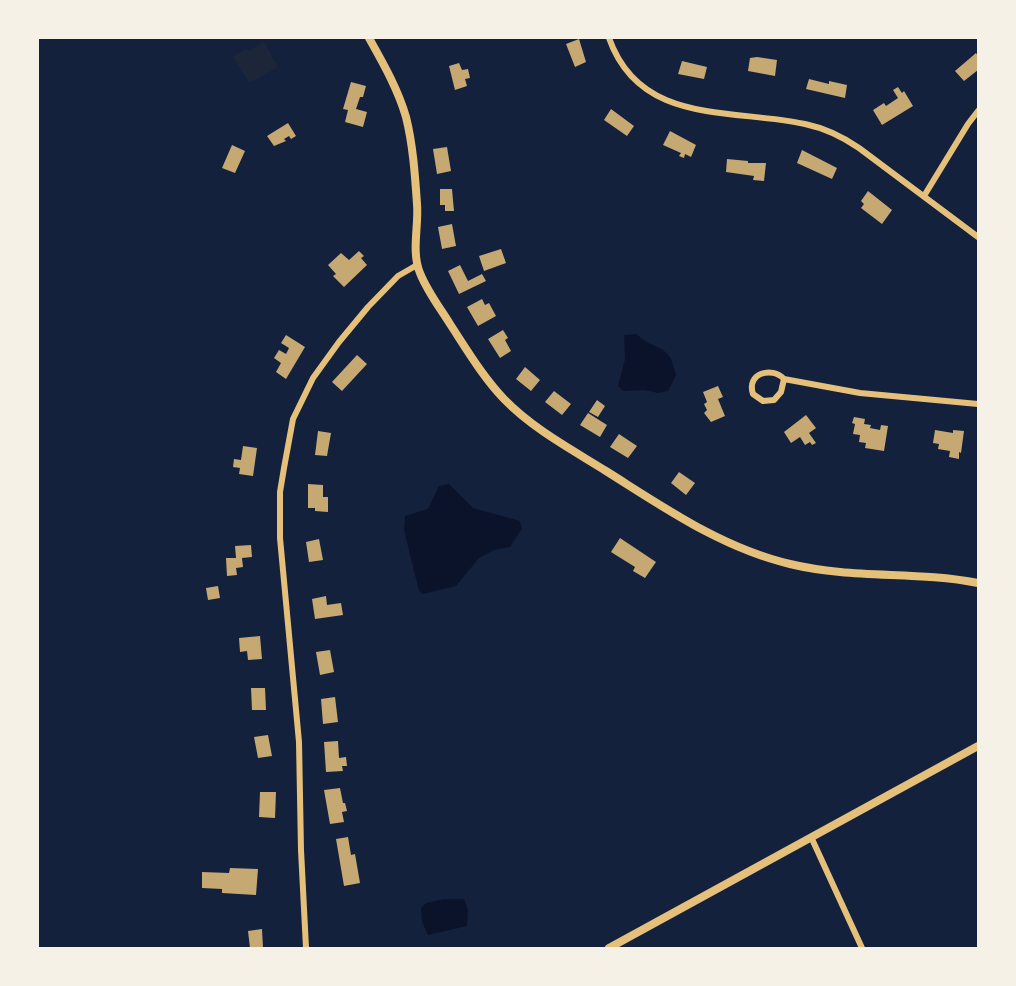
<!DOCTYPE html>
<html>
<head>
<meta charset="utf-8">
<style>
  body { margin:0 }
  #map { position:relative; width:1016px; height:986px; overflow:hidden; background:#14213d; font-family:"PT Sans",sans-serif }
  canvas { display:block }
  .frame { position:absolute; inset:0; border:39px solid #f6f1e7; pointer-events:none }
</style>
</head>
<body>
<div id="map">
<canvas width="1016" height="986"></canvas>
<div class="frame"></div>
</div>
<script>
const g = document.querySelector('canvas').getContext('2d');
g.lineJoin = 'round';
function fillPath(path, color) { g.fillStyle = color; g.fill(path, 'evenodd'); }
function trace(path, color, width, dash) { g.strokeStyle = color; g.lineWidth = width; g.lineCap = dash ? 'butt' : 'round'; g.setLineDash(dash || []); g.stroke(path); }
fillPath(new Path2D(`
  M264 42 278 67 249 83 233 56 246 49 248 51Z`), '#1d2539');
fillPath(new Path2D(`
  M637 334C648 347 661 344 669 356 673 361 674 369 676 375L668 391 658 393 644 390 623 391 618 386 625 359 624 335Z
  M449 484 473 508 520 521 522 528 510 547 494 550 479 558 456 586 423 594 419 591 404 530 405 516 428 509 439 486Z
  M444 899H464L468 910 467 926 428 935 422 922 421 908 426 903Z`), '#0b132b');
fillPath(new Path2D(`
  M579 39 586 62 575 67 566 44Z
  M976 53 978 56V70L964 81 955 71Z
  M757 57 777 60 775 76 748 71 750 58Z
  M682 61 707 67 704 79 678 74Z
  M459 63 462 70 468 69 470 78 465 79 467 86 455 90 449 66Z
  M809 79 829 84V81L847 85 845 98 806 89Z
  M351 82 366 86 363 97H360L356 109 367 112 363 127 345 122 348 110 343 109Z
  M898 87 902 93 904 91 913 106 882 125 873 110 884 103 886 106 898 98 893 90Z
  M611 109 634 126 627 136 604 120Z
  M288 123 296 136 291 139 289 136 284 139 286 141 274 146 267 136Z
  M670 131 696 145 691 157 685 154 684 158 679 156 681 153 663 145Z
  M232 145 245 151 235 173 222 168Z
  M447 147 451 171 437 174 433 149Z
  M802 150 837 168 832 179 797 163Z
  M727 159 748 161V163H766L764 181 753 180 754 176 726 172Z
  M440 189H452L454 211H445V205H440Z
  M868 191 892 210 882 224 861 208 864 204 861 201Z
  M452 224 456 246 442 249 438 227Z
  M501 249 506 263 484 271 479 256Z
  M359 251 364 256 361 258 367 265 344 287 333 276 336 274 328 265 341 253 349 260Z
  M460 265 468 281 482 274 486 281 459 294 448 271Z
  M482 299 485 305 489 303 496 316 478 326 467 307Z
  M503 330 508 338 505 340 511 351 500 358 488 339Z
  M286 335 305 347 286 379 276 372 281 363 274 358 279 350 286 354 289 348 281 343Z
  M357 355 367 364 342 391 332 382Z
  M525 367 540 380 531 391 516 379Z
  M718 386 723 397 718 399 725 416 711 422 704 413 707 410 704 404 707 402 703 392Z
  M554 391 571 404 562 415 545 402Z
  M597 400 605 406 598 417 589 412Z
  M588 413 607 425 600 437 580 425Z
  M806 415 816 428 809 433 816 443 812 445 810 442 805 445 800 437 791 443 784 432Z
  M854 417 865 419 864 424 871 425 870 428 880 430 881 425 888 426 884 451 865 448 866 443 859 442 860 435 853 434 855 424 852 423Z
  M935 430 953 433V430L964 431 961 453 959 452V459L949 457 950 451 938 449 939 444 933 443Z
  M318 431 331 433 327 456 315 455Z
  M619 434 637 446 628 458 610 447Z
  M243 446 257 448 253 476 239 474 240 468 233 467 234 459 241 460Z
  M679 472 695 483 686 495 671 483Z
  M308 484 323 485V497H328V512L315 511V508H308Z
  M620 538 656 562 645 578 633 571 635 567 611 552Z
  M319 539 323 560 309 562 306 542Z
  M251 545 252 557 242 558 243 567 236 568 237 575 227 576 226 558H236L235 546Z
  M218 586 220 598 208 600 206 588Z
  M326 596 327 605 341 603 343 615 315 619 312 599Z
  M260 636 262 659 248 660 247 651 240 652 239 638Z
  M330 650 334 672 320 675 316 652Z
  M251 688H265L266 710H252Z
  M335 697 338 722 323 724 321 699Z
  M268 735 272 756 258 758 254 737Z
  M338 741 339 758 346 757 347 766H342L343 771 326 772 324 742Z
  M340 788 343 803H345L347 811 342 812 344 822 330 824 324 790Z
  M260 792H276L275 818 259 817Z
  M348 837 351 855 355 854 360 883 344 886 336 839Z
  M230 868 258 869 256 895 222 893V889L202 888V872L229 873Z
  M262 929 263 948H250L248 931Z`), '#c6a872');
trace(new Path2D(`
  M609 38C640 126 732 108 805 124 824 128 843 137 859 148L978 237
  M924 196 968 124 978 111
  M784 379 781 392 774 400 763 401 753 394C746 373 772 366 784 379L860 393 978 404
  M812 839 862 948
  M306 948 301 850 299 742 280 538V492L284 468 293 419 313 378 339 342 368 307 398 276 417 265`), '#e5c07b', 6);
trace(new Path2D(`
  M369 38C383 63 398 89 406 117 413 145 415 175 417 204 419 225 411 252 420 273 427 291 440 308 450 324 467 350 483 377 504 399 533 429 571 449 606 471 665 508 722 548 790 564 852 579 916 571 978 583
  M609 948 978 746`), '#e5c07b', 8);
</script>
</body>
</html>
